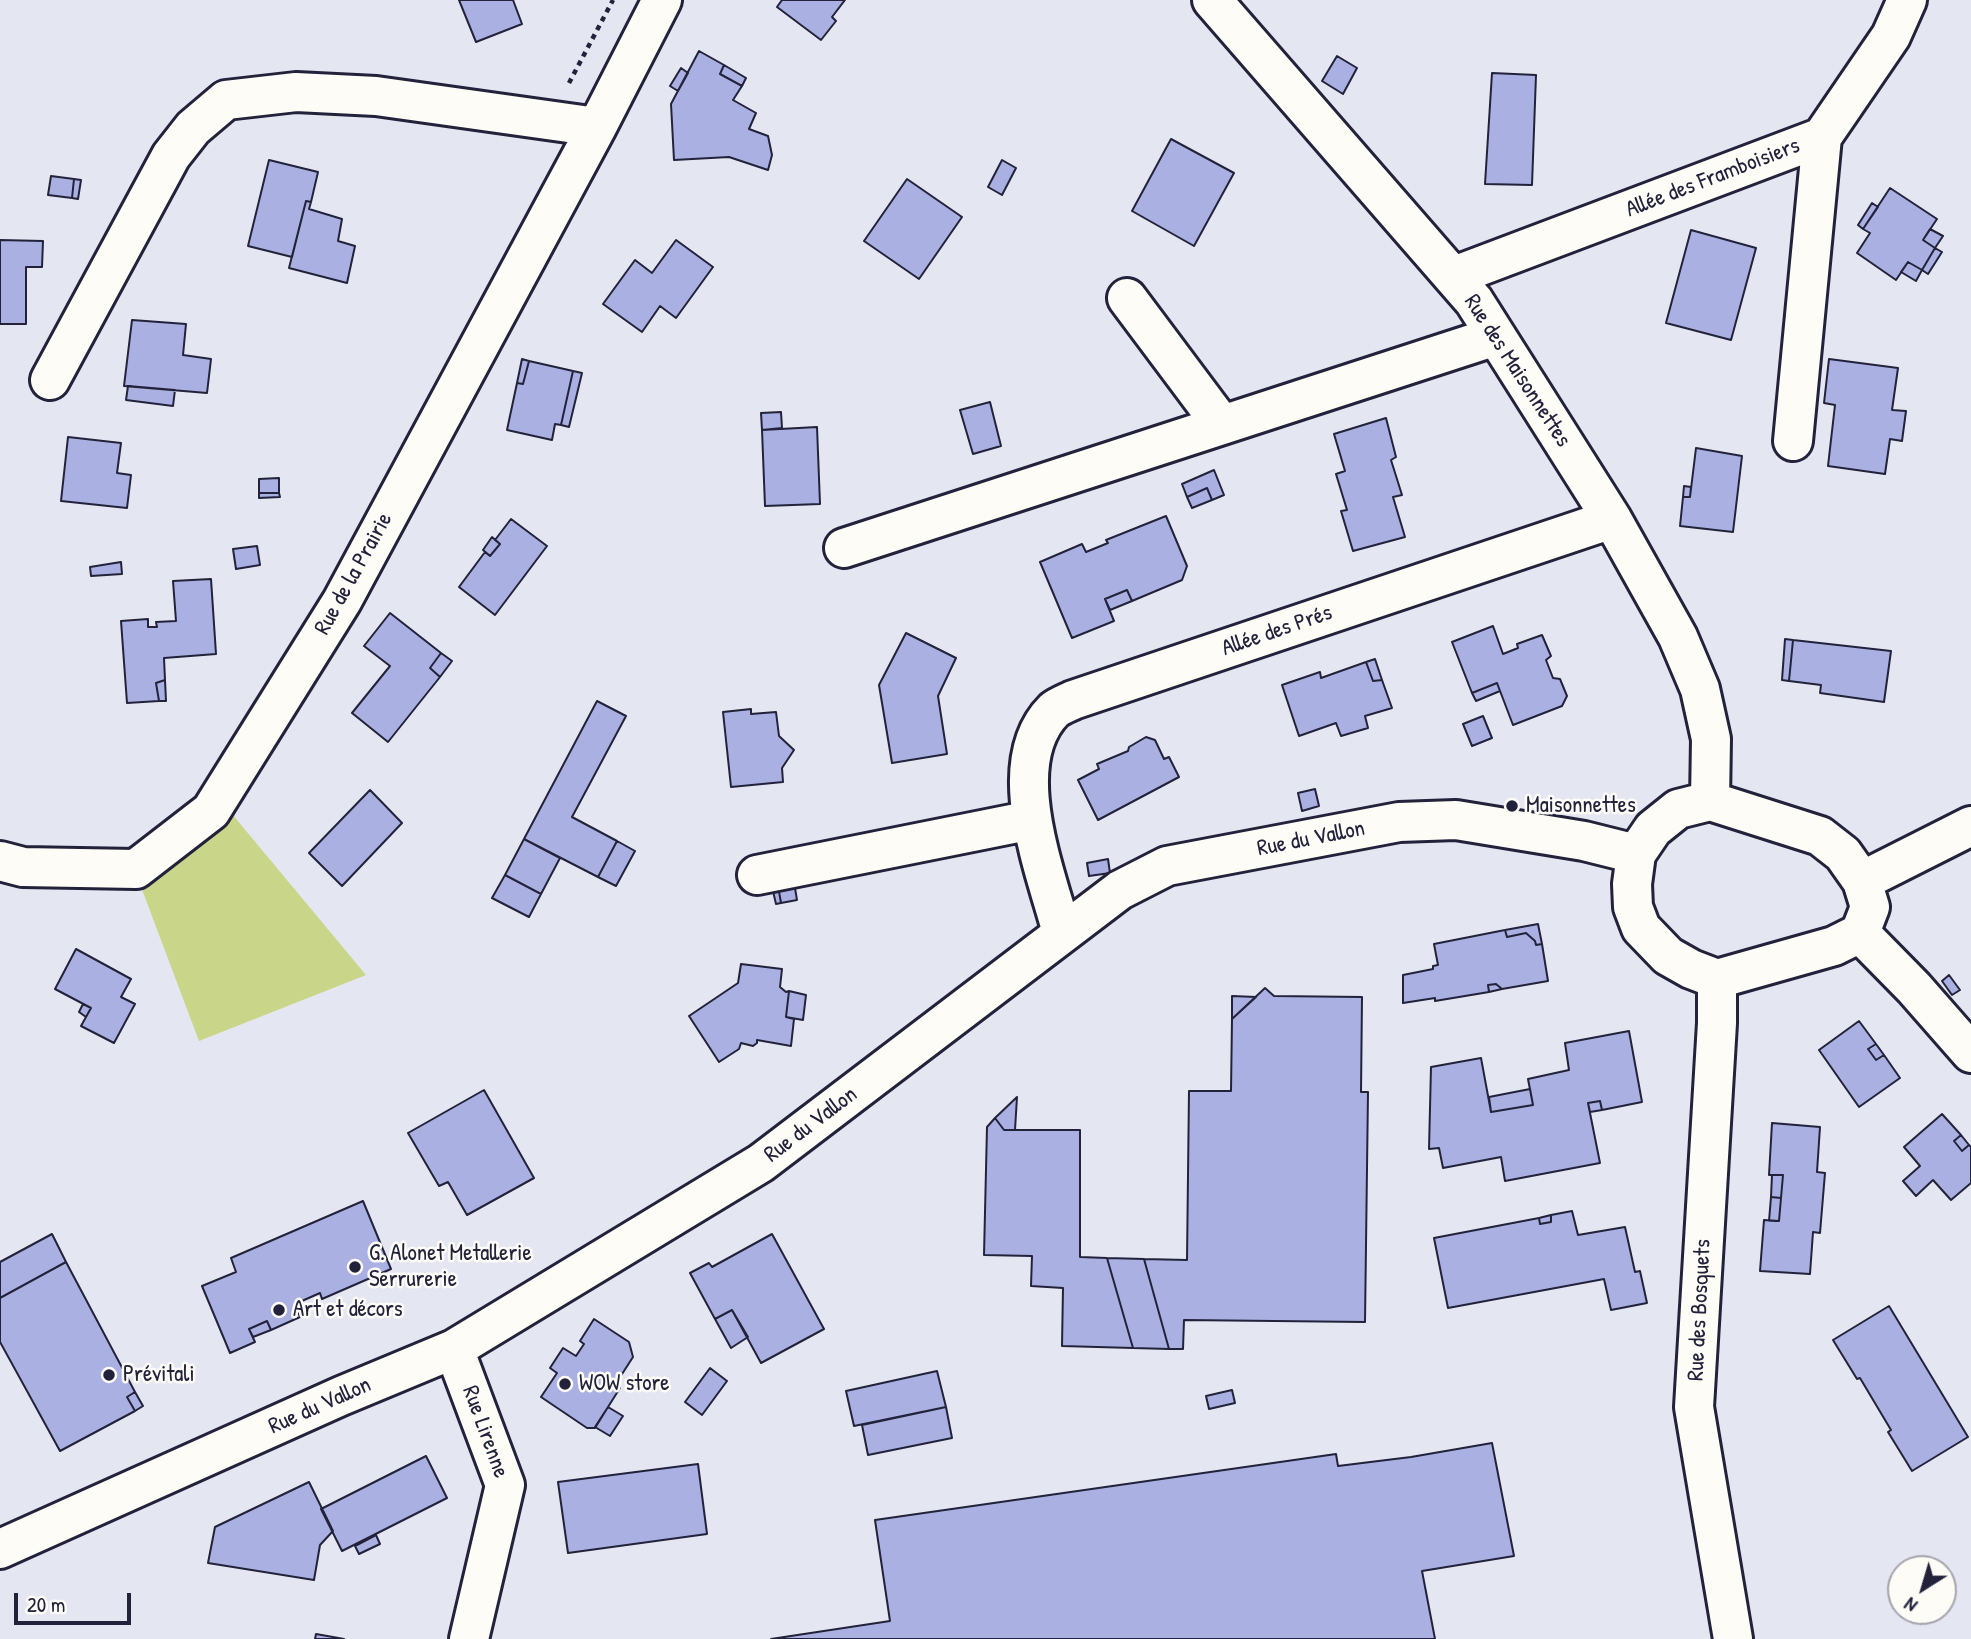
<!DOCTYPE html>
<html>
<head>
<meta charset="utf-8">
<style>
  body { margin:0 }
  #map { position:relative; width:1971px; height:1639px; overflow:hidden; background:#e4e6f1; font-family:"Patrick Hand",sans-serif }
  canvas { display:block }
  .north { position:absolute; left:1887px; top:1555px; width:70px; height:70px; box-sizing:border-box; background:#fdfcf7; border:2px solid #a5a5ac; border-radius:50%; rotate:217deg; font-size:19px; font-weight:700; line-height:28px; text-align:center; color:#22223b }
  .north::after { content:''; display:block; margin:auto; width:24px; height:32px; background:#22223b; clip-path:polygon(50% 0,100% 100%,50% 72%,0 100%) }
  .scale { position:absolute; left:14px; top:1593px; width:117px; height:32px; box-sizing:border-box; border:4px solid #22223b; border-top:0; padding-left:9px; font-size:21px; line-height:24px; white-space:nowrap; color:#22223b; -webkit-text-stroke:5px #fdfcf7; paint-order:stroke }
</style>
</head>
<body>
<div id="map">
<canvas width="1971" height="1639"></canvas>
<div class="north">N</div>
<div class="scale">20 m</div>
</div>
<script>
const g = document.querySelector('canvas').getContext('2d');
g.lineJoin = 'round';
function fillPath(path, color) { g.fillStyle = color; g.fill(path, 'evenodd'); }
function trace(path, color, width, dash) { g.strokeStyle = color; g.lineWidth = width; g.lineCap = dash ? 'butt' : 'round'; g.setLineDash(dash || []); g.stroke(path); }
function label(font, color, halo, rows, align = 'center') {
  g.font = font + ' "Patrick Hand",sans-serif'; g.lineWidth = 5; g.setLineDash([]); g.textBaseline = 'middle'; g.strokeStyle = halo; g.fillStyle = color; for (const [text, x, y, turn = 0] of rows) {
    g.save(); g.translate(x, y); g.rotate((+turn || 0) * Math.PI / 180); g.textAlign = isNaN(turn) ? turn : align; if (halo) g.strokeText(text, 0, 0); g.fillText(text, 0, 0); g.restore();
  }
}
fillPath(new Path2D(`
  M232 814 366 975 199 1041 138 879Z`), '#c9d689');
const building = new Path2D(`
  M459 0H513L522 24 476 42Z
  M782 0H845L832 17 836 21 821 40 777 7Z
  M699 51 724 65 720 74 742 86 733 100 756 113 749 129 768 136 772 155 768 170 729 157 674 160 671 104Z
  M1337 56 1357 68 1343 94 1322 81Z
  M724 65 746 78 742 86 720 74Z
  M681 68 688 73 678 91 670 86Z
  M1492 73 1536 75 1532 185 1485 184Z
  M1171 139 1234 173 1194 246 1132 211Z
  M269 160 318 172 311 202 306 201 292 257 248 246Z
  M1002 160 1016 168 1002 195 988 187Z
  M51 176 74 179 72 198 48 195Z
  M74 179 81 180 78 199 72 198Z
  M907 179 962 217 919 279 864 241Z
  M1890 188 1937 219 1923 240 1935 248 1922 270 1908 262 1896 280 1857 253 1870 233 1863 229Z
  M306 201 311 202 309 209 342 219 338 241 355 246 347 283 289 268Z
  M1872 203 1878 207 1863 229 1858 225Z
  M1930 229 1943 236 1935 248 1923 240Z
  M1691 230 1756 248 1731 340 1666 323Z
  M0 240 43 241 42 267H26V324H0Z
  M676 240 713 267 676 318 660 306 642 332 603 304 635 260 652 273Z
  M1935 248 1942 252 1928 274 1922 270Z
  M1908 262 1922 270 1916 281 1901 272Z
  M132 320 186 324 183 355 211 359 207 393 124 386Z
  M522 359 529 361 523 384 517 383Z
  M1829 359 1898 368 1892 410 1906 411 1902 441 1890 439 1885 474 1828 466 1835 405 1824 403Z
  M529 361 573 371 561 425 555 424 552 440 507 430 517 383 523 384Z
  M573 371 582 373 569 427 561 425Z
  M128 386 175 390 173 406 126 400Z
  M990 402 1001 446 973 454 960 410Z
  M781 412 782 428 762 430 761 413Z
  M1386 418 1396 457 1391 460 1402 495 1393 497 1405 537 1353 551 1341 511 1347 510 1336 474 1345 471 1334 434Z
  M817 427 820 504 765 506 762 430Z
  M68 437 121 443 117 473 131 475 127 508 61 501Z
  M1696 448 1742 456 1733 532 1680 526 1683 497H1690Z
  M1214 470 1224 495 1212 500 1207 488 1187 497 1182 484Z
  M279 478V493H259V479Z
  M1684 486 1691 487 1690 497H1683Z
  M1207 488 1212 500 1192 508 1187 497Z
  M259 493H279L280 497 259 498Z
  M1166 516 1187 566 1182 580 1132 601 1127 590 1105 599 1114 621 1072 638 1040 562 1082 544 1086 552 1108 543 1106 540Z
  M511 519 547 546 495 615 459 587 485 552 490 556 500 544 495 540Z
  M492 537 500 544 490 556 483 550Z
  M257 546 260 565 236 569 233 549Z
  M121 562 122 574 91 576 90 567Z
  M211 579 216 654 164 658 165 680 156 683 159 701 127 703 121 621 148 619V627H157L156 622 176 621 173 581Z
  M1127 590 1132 601 1110 610 1105 599Z
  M390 613 441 653 430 668 440 677 388 742 352 713 390 666 364 646Z
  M1493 626 1503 654 1518 648 1517 644 1542 635 1551 656 1546 660 1553 678 1560 679 1567 696 1562 706 1513 725 1497 683 1472 693 1452 642Z
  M906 633 956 658 938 696 947 754 892 763 879 685Z
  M1785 639 1793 640 1789 681 1782 680Z
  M1793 640 1891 651 1884 702 1820 693 1821 685 1789 681Z
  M441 653 452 661 440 677 430 668Z
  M1375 659 1382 680 1373 681 1366 662Z
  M1366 662 1373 681 1382 680 1392 708 1365 716 1368 728 1341 736 1336 723 1299 736 1282 685 1320 672 1321 678Z
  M165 680 166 701H159L156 683Z
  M1497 683 1500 691 1476 701 1472 693Z
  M597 701 626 716 572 817 617 841 598 877 524 839Z
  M751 709V714L776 712 779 736 794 750 782 768 783 782 731 787 723 712Z
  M1483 716 1492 738 1472 746 1463 724Z
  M1146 737 1155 740 1164 759 1169 757 1179 777 1098 820 1078 780 1099 769 1097 764 1128 751 1129 747Z
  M1315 789 1319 806 1302 811 1298 793Z
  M370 790 402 823 342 886 309 853Z
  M524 839 560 858 541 894 505 875Z
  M617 841 635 851 616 886 598 877Z
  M1108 859 1110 873 1089 876 1087 863Z
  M505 875 541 894 529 917 492 898Z
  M794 882 797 900 781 903 778 886Z
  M778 886 781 903 776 904 772 887Z
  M1538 924 1542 944 1536 945 1535 941 1526 933 1507 937 1505 930Z
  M1505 930 1507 937 1526 933 1535 941 1536 945 1542 944 1548 981 1502 989 1496 984 1488 985 1489 992 1435 1001V998L1403 1003V975L1433 969V966L1438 965 1434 944Z
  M76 949 131 979 121 997 135 1004 114 1043 81 1026 91 1008 55 989Z
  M741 964 782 969 780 987 786 992 789 991 786 1017 794 1019 791 1046 757 1040V1043L753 1046 741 1043 739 1049 719 1062 689 1016 738 983Z
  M1949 975 1960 990 1952 995 1942 981Z
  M1496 984 1502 989 1489 992 1488 985Z
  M1265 988 1274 996 1362 997 1361 1092H1368L1365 1322 1184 1320 1183 1349H1169L1144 1259 1187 1260 1189 1091H1231L1232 1019Z
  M789 991 806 995 803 1020 786 1017Z
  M1232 996 1256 997 1232 1019Z
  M83 1004 91 1008 86 1017 79 1012Z
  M1859 1021 1876 1044 1868 1049 1876 1060 1884 1055 1900 1078 1859 1107 1819 1050Z
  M1629 1031 1642 1102 1602 1110 1600 1101 1588 1103 1600 1163 1505 1181 1501 1157 1443 1168 1439 1148 1429 1149 1431 1067 1481 1058 1491 1112 1533 1105 1528 1079 1569 1070 1565 1043Z
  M1876 1044 1884 1055 1876 1060 1868 1049Z
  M1530 1089 1533 1105 1491 1112 1489 1097Z
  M484 1090 534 1178 467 1215 448 1182 439 1186 408 1133Z
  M1017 1097 1015 1130H1004L995 1118Z
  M1600 1101 1602 1110 1590 1112 1588 1103Z
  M1942 1114 1961 1135 1954 1141 1962 1151 1969 1145 1971 1147V1183L1951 1200 1933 1180 1916 1196 1903 1181 1920 1166 1904 1147Z
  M995 1118 1004 1130H1080V1257L1107 1258 1133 1348 1062 1346 1063 1288 1031 1286 1032 1256 984 1255 987 1127Z
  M1772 1123 1820 1127 1817 1172 1825 1173 1820 1233 1813 1232 1810 1274 1760 1271 1764 1220 1779 1221 1783 1175H1769Z
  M1961 1135 1969 1145 1962 1151 1954 1141Z
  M1772 1175H1783L1781 1198 1771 1197Z
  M1771 1197 1781 1198 1779 1221H1769Z
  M363 1201 391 1269 322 1299 320 1293 295 1304 300 1317 271 1330 267 1321 249 1329 255 1342 230 1353 202 1286 236 1272 231 1258Z
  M1572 1211 1578 1235 1625 1227 1635 1272 1640 1271 1647 1303 1611 1310 1604 1279 1448 1308 1434 1238 1539 1218 1540 1224 1551 1222V1215Z
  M1551 1215V1222L1540 1224 1539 1218Z
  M52 1234 66 1262 0 1298V1262Z
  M772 1234 824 1329 761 1363 732 1310 715 1319 690 1273 709 1263 712 1267Z
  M1107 1258 1144 1259 1169 1349 1133 1348Z
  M66 1262 135 1392 127 1397 135 1411 60 1451 0 1342V1298Z
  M1889 1306 1968 1437 1912 1471 1888 1432 1891 1430 1860 1378 1857 1379 1833 1340Z
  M732 1310 748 1337 731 1348 715 1319Z
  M594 1319 629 1342 633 1357 615 1385 620 1388 608 1407 595 1428H587L541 1397 557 1373 550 1368 563 1348 576 1356 584 1344 580 1341Z
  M267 1321 271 1330 253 1337 249 1329Z
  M710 1368 727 1381 702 1415 685 1402Z
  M937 1371 946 1407 854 1426 846 1391Z
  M1232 1390 1235 1403 1209 1409 1206 1396Z
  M135 1392 143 1406 135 1411 127 1397Z
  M608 1407 623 1416 610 1436 595 1427Z
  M946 1407 952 1438 868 1455 862 1425Z
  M1492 1443 1514 1556 1422 1571 1435 1639H771L890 1621 875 1520 1336 1454 1338 1466 1411 1457Z
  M426 1456 447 1498 342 1551 321 1509Z
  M698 1464 707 1534 568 1553 558 1482Z
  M309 1482 333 1531 320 1545 314 1580 208 1563 215 1527Z
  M376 1535 380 1544 359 1554 355 1546Z
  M316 1634 344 1639H315Z`);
fillPath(building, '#aab1e2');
trace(building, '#22223b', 2);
const minor = new Path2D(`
  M1212 0 1474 301 1612 519 1678 637 1700 689 1711 739 1710 801
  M1454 276 1822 137 1891 36 1907 0
  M1127 298 1222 425
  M50 380 171 156 193 128 226 100 296 92 376 96 597 127
  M1793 441 1822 137
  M844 548 1496 336
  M1710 801 1820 836 1843 854 1862 881 1870 907 1860 933 1834 946 1717 979 1691 969 1668 956 1641 928 1633 907 1632 884 1636 854 1653 829 1678 809Z
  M0 861 23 867 136 869 211 811 342 601 597 127 662 0
  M757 875 1032 820
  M1862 881 1971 826
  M1062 933C1046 872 1001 763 1054 710 1059 706 1067 703 1073 700L1612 519
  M1860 933 1914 988 1971 1053
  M1717 979V1023L1694 1407 1733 1639
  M454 1349 505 1485 469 1639
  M0 1549 341 1396 454 1349 761 1163 1120 890 1167 866 1399 822 1456 820 1584 841 1636 854`);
trace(minor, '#22223b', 44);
trace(new Path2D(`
  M569 83 613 0`), '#22223b', 4.5, [5, 5]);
trace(minor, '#fdfcf7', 38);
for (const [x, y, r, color] of [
  [1512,806,7,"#22223b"],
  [355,1267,7,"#22223b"],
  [279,1310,7,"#22223b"],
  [109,1375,7,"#22223b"],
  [565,1384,7,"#22223b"]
]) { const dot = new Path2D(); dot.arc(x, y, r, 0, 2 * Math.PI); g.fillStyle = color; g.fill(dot); trace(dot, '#fdfcf7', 2.5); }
label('23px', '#22223b', '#fdfcf7', [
  ["Allée des Framboisiers",1713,178,-21],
  ["Rue des Maisonnettes",1517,371,57],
  ["Rue de la Prairie",354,574,-61],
  ["Allée des Prés",1277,631,-19],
  ["Rue du Vallon",1311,839,-11],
  ["Rue du Vallon",811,1125,-37],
  ["Rue des Bosquets",1700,1310,-87],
  ["Rue du Vallon",320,1406,-24],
  ["Rue Lirenne",485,1432,70]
]);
label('23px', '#22223b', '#fdfcf7', [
  ["Maisonnettes",1526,806],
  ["G. Alonet Metallerie",369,1254],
  ["Serrurerie",369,1280],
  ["Art et décors",293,1310],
  ["Prévitali",123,1375],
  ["WOW store",579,1384]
], 'left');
</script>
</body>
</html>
